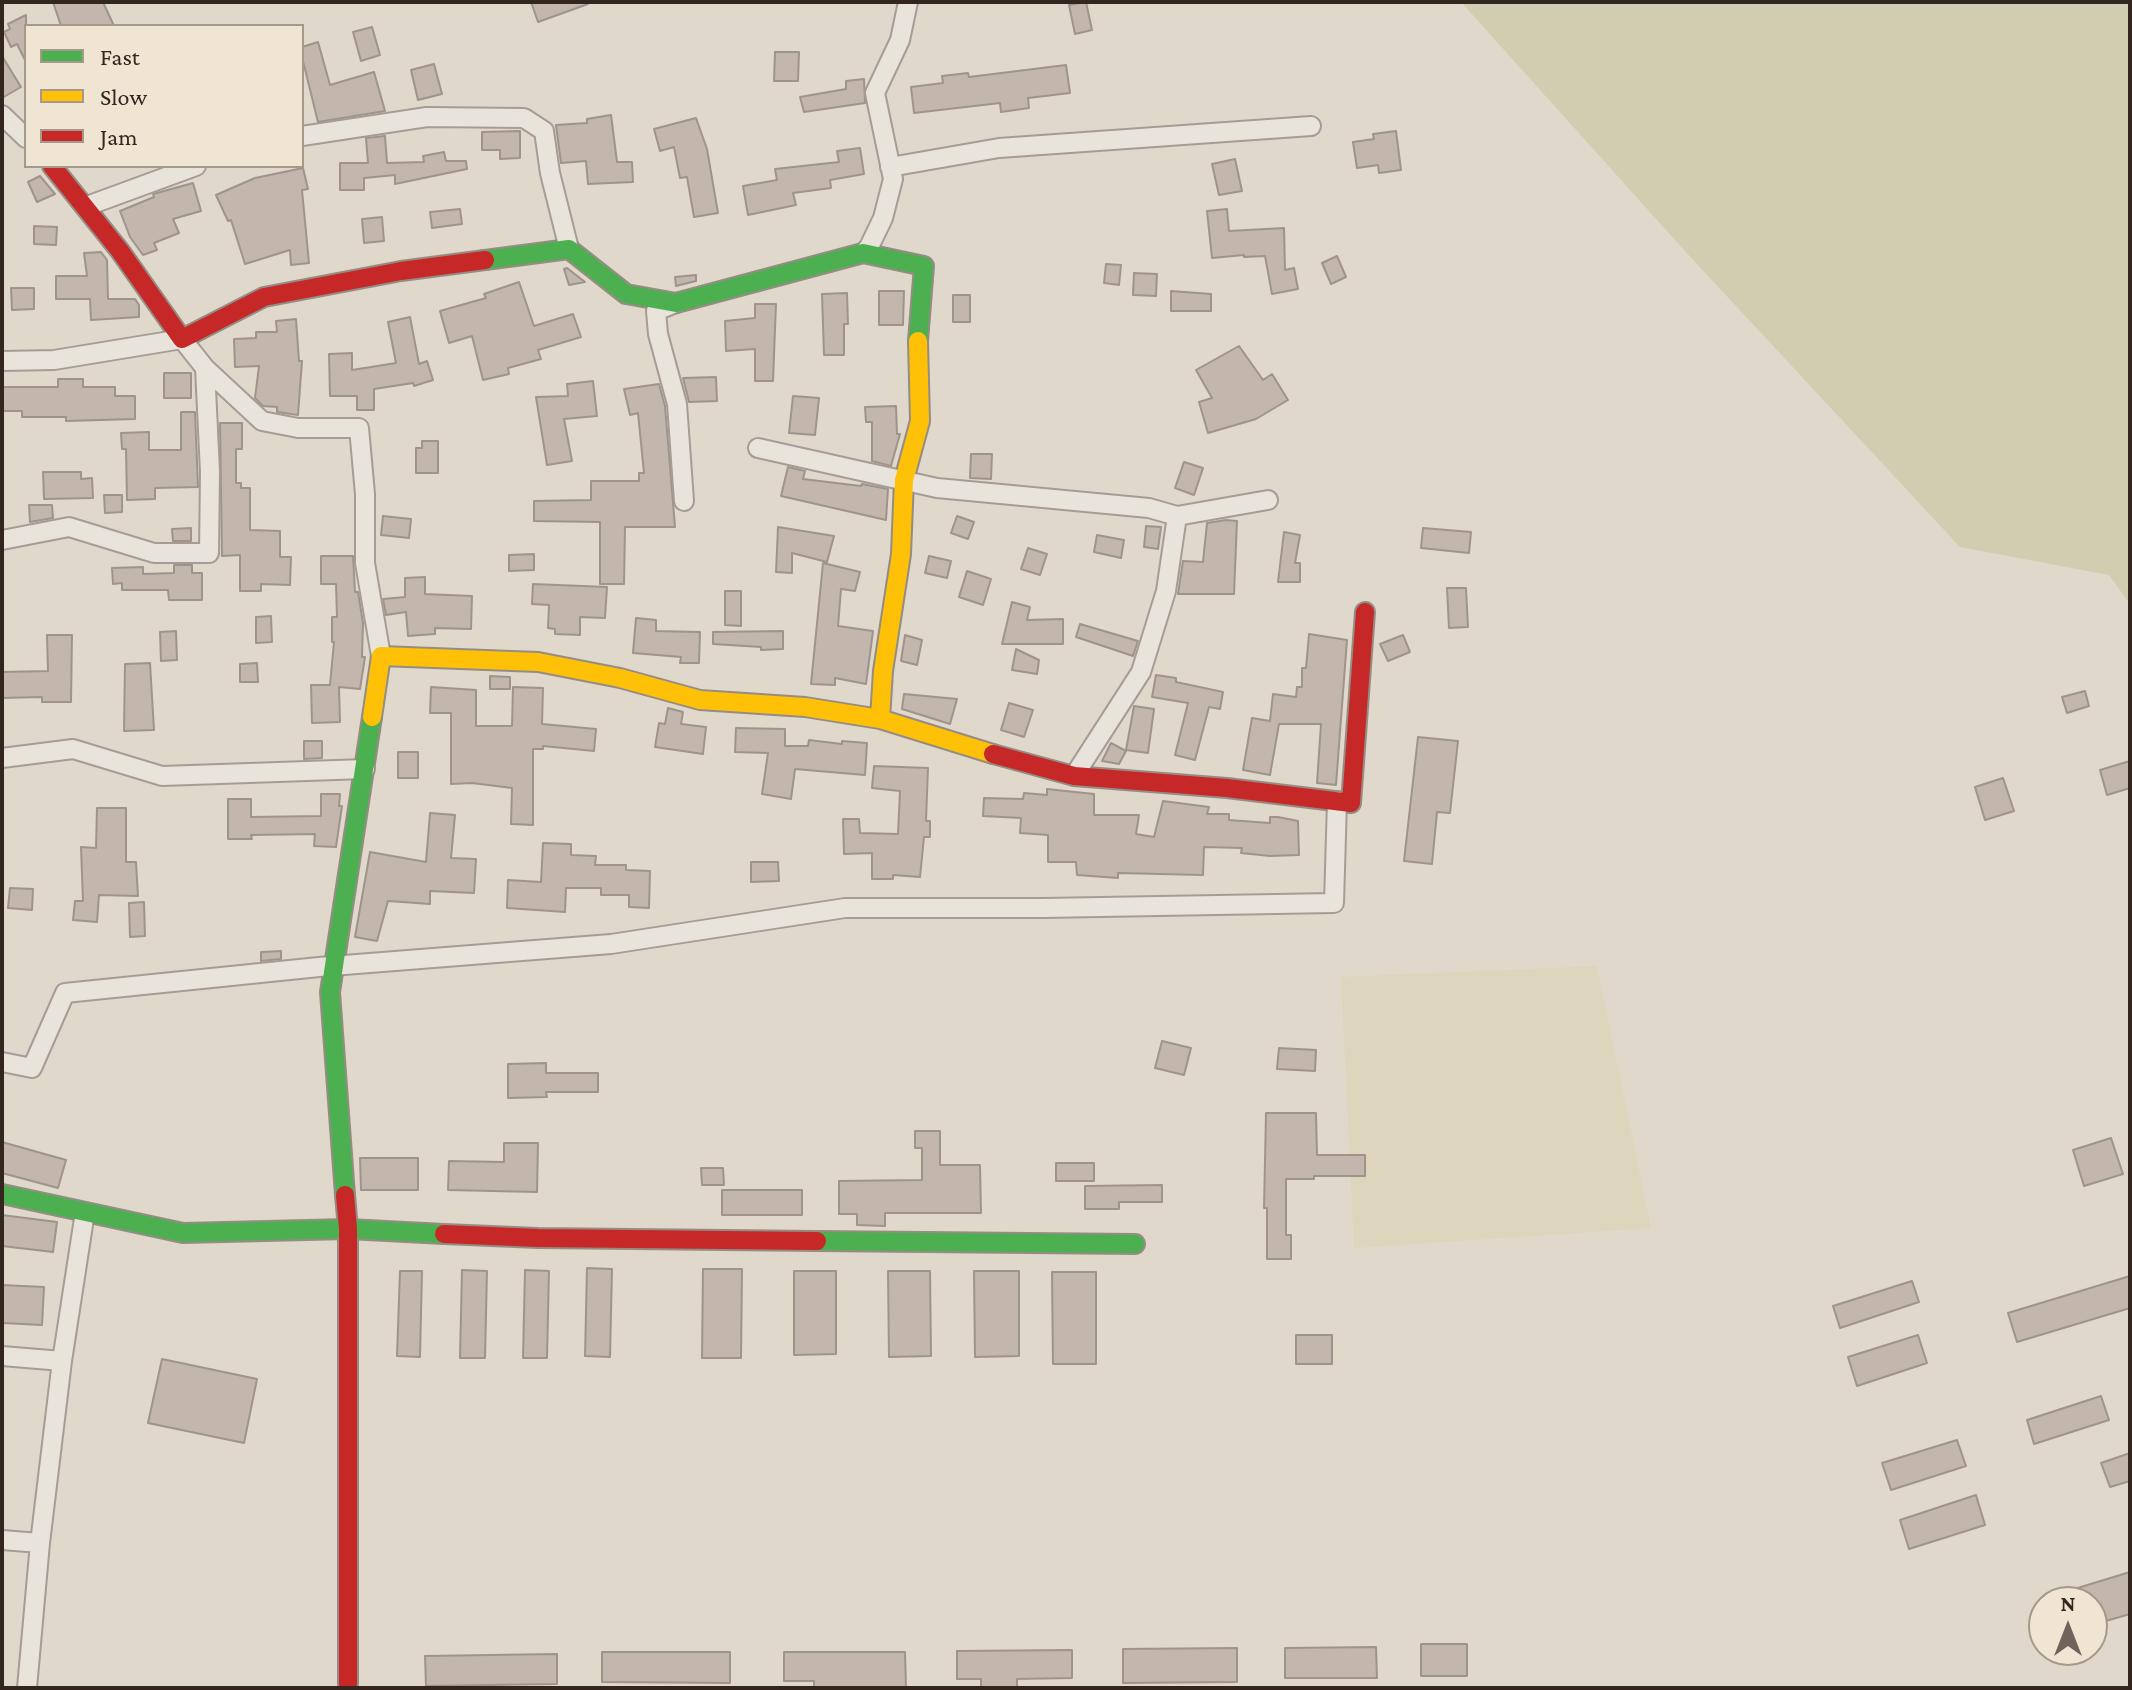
<!DOCTYPE html>
<html>
<head>
<meta charset="utf-8">
<style>
  body { margin:0 }
  #map { position:relative; width:2132px; height:1690px; overflow:hidden; background:#e0d8cb; font-family:"Crimson Pro",serif }
  canvas { display:block }
  .frame { position:absolute; inset:0; border:4px solid #32261e; pointer-events:none }
  .legend { position:absolute; left:24px; top:24px; width:280px; height:144px; box-sizing:border-box; background:#f0e5d2; border:2px solid #a4998a; margin:0; padding:10px 14px; list-style:none; font-size:24px; color:#32261e }
  .legend li { display:flex; align-items:center; gap:16px; height:40px }
  .legend b { width:40px; border:2px solid #a4998a }
  .north { position:absolute; left:2028px; top:1586px; width:80px; height:80px; box-sizing:border-box; background:#f0e5d2; border:2px solid #a4998a; border-radius:50%; rotate:0deg; font-size:22px; font-weight:700; line-height:32px; text-align:center; color:#32261e }
  .north::after { content:''; display:block; margin:auto; width:28px; height:36px; background:#6f645b; clip-path:polygon(50% 0,100% 100%,50% 72%,0 100%) }
</style>
</head>
<body>
<div id="map">
<canvas width="2132" height="1690"></canvas>
<div class="frame"></div>
<ul class="legend">
<li><b style="height:10px;background:#4caf50"></b>Fast</li>
<li><b style="height:10px;background:#ffc107"></b>Slow</li>
<li><b style="height:10px;background:#c62828"></b>Jam</li>
</ul>
<div class="north">N</div>
</div>
<script>
const g = document.querySelector('canvas').getContext('2d');
g.lineJoin = 'round';
function fillPath(path, color) { g.fillStyle = color; g.fill(path, 'evenodd'); }
function trace(path, color, width, dash) { g.strokeStyle = color; g.lineWidth = width; g.lineCap = dash ? 'butt' : 'round'; g.setLineDash(dash || []); g.stroke(path); }
fillPath(new Path2D(`
  M1597 966 1651 1228 1354 1248 1341 977Z`), '#ded5bd');
fillPath(new Path2D(`
  M1461 2H2130V604L2109 575 1960 547 1684 250Z`), '#d0cdb0');
const building = new Path2D(`
  M53 2H103L114 26H61Z
  M531 2H588V4L538 22Z
  M1086 2 1092 30 1075 34 1069 5Z
  M26 15V62L17 44 11 47 4 32 10 29 8 24Z
  M372 27 380 55 361 61 353 32Z
  M318 42 330 85 374 72 385 111 318 122 302 57V47Z
  M775 52H799L798 81H774Z
  M2 56 21 87 2 98Z
  M434 64 442 94 418 100 411 70Z
  M1066 65 1070 93 1028 98 1029 108 1001 112 1000 103 914 113 911 87 943 83 942 76 968 73 969 77Z
  M864 79 865 103 804 112 800 97 846 89V81Z
  M611 115 617 162H632L633 182 588 184 586 161 561 163 556 125 587 123V119Z
  M696 118 707 149 718 213 694 217 687 177 680 178 674 147 660 151 654 129Z
  M520 131V158L500 159V150H482V132Z
  M1396 131 1401 170 1379 173 1378 165 1357 168 1353 142 1374 139 1373 134Z
  M385 136 387 163 424 162 423 156 444 152 446 161H466L467 169 395 184V175L364 178V190H340V163H368L366 138Z
  M860 148 864 174 830 180 831 188 793 193 796 205 748 215 743 186 777 180 775 169 839 162 837 151Z
  M1235 159 1242 191 1219 195 1212 164Z
  M303 168 308 189 302 190 309 263 291 265 290 250 245 264 231 220 228 221 216 195 255 178Z
  M40 176 55 194 37 202 28 182Z
  M193 183 201 211 173 219 179 233 154 243 157 250 143 255 130 237 120 211 154 197 153 194Z
  M460 209 462 224 432 228 430 212Z
  M1227 209 1229 231 1284 228 1285 270 1294 268 1298 289 1272 294 1265 256 1244 257V255L1212 258 1207 211Z
  M382 217 384 241 364 243 362 219Z
  M34 226 57 227 56 245 34 244Z
  M101 252 107 260 108 299H135L139 305V317L91 320 90 299H56V276H87L84 253Z
  M1337 256 1346 277 1331 284 1322 263Z
  M1106 264 1121 265 1119 285 1104 283Z
  M567 268 585 282 569 285 564 269Z
  M1134 273 1157 274 1156 296 1133 295Z
  M696 275V281L676 286 675 277Z
  M519 282 534 326 573 314 581 337 538 350 541 359 508 368 509 374 483 380 472 336 449 343 440 311 486 298 484 294Z
  M11 288H34V309L12 310Z
  M879 291H904L903 325H879Z
  M1171 291 1211 294V311H1171Z
  M847 293 848 324H844V355H824L822 294Z
  M953 295H970V322H953Z
  M755 304H776L773 381H755V349L726 351 725 321 755 318Z
  M410 317 419 364 427 361 433 380 414 386 413 383 374 389V410H357V396H330L329 354 352 353V370L396 363 388 322Z
  M296 319 299 361H302L298 415 277 412V407L263 406 255 398 259 366 235 367 234 339 256 338V332H277L276 321Z
  M1239 346 1263 380 1272 374 1288 400 1256 419 1208 433 1199 402 1212 398 1196 370Z
  M164 373H191V398H164Z
  M716 377 717 401 689 402 683 378Z
  M58 379H83V387H115V396H135V419L66 421V417H22V411H2V387H58Z
  M593 381 597 416 564 419 572 461 547 465 536 397 568 396 567 384Z
  M659 384 665 406 675 527H625L624 584H600V522L534 521V501L591 500V481H639V473H644L638 413 630 415 624 389Z
  M793 396 819 398 815 435 789 433Z
  M896 406 897 434H900L891 466 872 461V422H866L865 407Z
  M181 412H195L198 487 155 488V499L127 500 126 449H122L121 433 149 432V450H181Z
  M220 423H242V449H236V483H241V488H250V530L280 531V557H291L290 585 261 584V591H240V555L222 556Z
  M422 441H438V473H416V448H422Z
  M971 454H992L991 479 970 478Z
  M1184 462 1203 468 1194 495 1175 488Z
  M788 467 805 471 803 479 861 486 862 484 888 489 886 520 781 496Z
  M43 472H81V479L92 478 93 498 44 499Z
  M104 495H122V512L105 513Z
  M29 505H52L53 518 30 522Z
  M383 516 411 519 409 538 381 535Z
  M957 516 974 522 968 539 951 533Z
  M1226 520 1237 521 1234 594H1178L1183 561 1203 562 1207 523Z
  M1146 526 1161 527 1158 549 1144 547Z
  M778 527 834 536 827 562 792 553V573L776 572Z
  M191 528V541H173L172 529Z
  M1423 528 1471 532 1469 553 1421 548Z
  M1284 532 1300 535 1295 563H1300V582H1278Z
  M1097 535 1124 540 1121 558 1094 552Z
  M1028 548 1047 554 1040 575 1021 569Z
  M534 554V570L509 571V555Z
  M321 556H353L355 592H358L363 623 362 657H365L360 689 339 687 340 722 312 723 311 685H330L334 642H332V617H337L336 584H321Z
  M929 556 951 561 947 578 925 573Z
  M823 563 860 572 855 591 841 589 838 626 873 631 866 684 835 678V685L811 684Z
  M174 565H192V573H202V600H169L168 590H122V583L113 584 112 568 143 567V574L174 573Z
  M967 571 991 579 983 605 959 597Z
  M425 577V594L472 596 471 629 435 628V634L408 636 406 612 386 615 383 599 405 597V578Z
  M533 584 607 587 605 618 580 617V635L555 634V629L548 628 549 605 532 604Z
  M1447 588H1466L1468 627 1449 628Z
  M725 591H741V626L725 625Z
  M1012 602 1030 607 1027 620 1063 619V644H1002Z
  M271 616 272 642 256 643V617Z
  M636 618 656 620V631L700 632 699 663H680L681 657 633 653Z
  M1080 624 1138 641 1133 656 1076 637Z
  M176 631 177 660 161 661 160 632Z
  M783 631V649L761 650V647L713 644V632Z
  M1309 634 1347 640 1336 785 1317 783 1321 724H1279L1270 775 1243 770 1252 718 1270 721 1273 694 1296 697 1297 687H1302V668H1306Z
  M47 635H72L71 702H42V697L2 698V672L48 671Z
  M905 635 922 640 917 665 901 661Z
  M1403 635 1410 652 1388 661 1380 644Z
  M1016 649 1039 660 1037 674 1012 670Z
  M150 663 154 730 124 731 125 664Z
  M257 663 258 682H240V664Z
  M1156 675 1176 678V682L1223 692 1220 709 1209 707 1195 760 1175 755 1188 703 1152 697Z
  M490 676 510 677V689H490Z
  M431 687 476 690V726H512L513 687 543 688 542 724 596 729 594 751 543 746V749H533V825L511 824 512 788 472 783 451 784V713H430Z
  M2085 691 2089 706 2067 713 2062 697Z
  M904 694 957 699 950 724 902 709Z
  M1009 703 1033 710 1024 737 1001 730Z
  M1134 706 1154 709 1148 753 1126 750Z
  M668 708 683 712 681 724 706 727 703 754 655 747 659 723 665 724Z
  M736 728 785 729V746H808L809 740 842 744V741L867 743 865 775 795 769 791 799 762 794 768 753 735 752Z
  M1418 737 1458 741 1450 813 1437 812 1432 864 1404 861Z
  M304 741H322V758L304 759Z
  M1111 743 1126 751 1119 764 1102 761Z
  M398 752H418V778H398Z
  M2130 761V788L2107 795 2100 770Z
  M874 766 928 768 926 821H930V837H924L920 877 893 875V879H872V853L844 854 843 819H859L860 833 898 834 900 791 872 788Z
  M2003 778 2014 811 1985 820 1975 787Z
  M1047 789 1094 794V815H1139L1136 834 1154 837 1163 801 1209 807 1207 814H1229V820L1270 823V817H1278L1298 821 1299 855 1270 856 1241 853 1242 848 1204 847 1203 875 1118 873V878L1077 875 1076 862H1048V835L1020 833 1021 818 983 816 984 798 1023 799 1024 793 1047 795Z
  M321 794H340L339 806H342L336 847 314 846 315 834 251 835 252 839H228V799H251V817L321 816Z
  M97 808H126V862H136L138 896 99 895 97 922 73 920 75 901H83L81 847 96 848Z
  M430 813 455 815 451 858 476 859 474 893 430 891V904L388 901 377 941 355 937 370 852 426 862Z
  M543 843 571 844V855L596 856 595 865H626V870L650 871 649 908 629 907V895H601V888H566L565 912 507 908 508 880 541 882Z
  M751 862H778L779 881 751 882Z
  M10 888 33 889 32 910 8 908Z
  M144 902 145 936 130 937 129 903Z
  M281 951V959L261 961V952Z
  M1162 1041 1191 1048 1184 1075 1155 1068Z
  M1279 1048 1316 1050 1315 1071 1277 1069Z
  M546 1063V1073H598V1092H546L547 1097 508 1098V1064Z
  M1266 1113H1316L1317 1155H1365V1176H1314V1179H1286V1235H1291V1259H1267V1208H1264Z
  M915 1131H940V1165H980L981 1213H885V1226L857 1225V1214H839V1181L922 1180V1148H915Z
  M2111 1138 2123 1174 2084 1186 2073 1150Z
  M2 1142 66 1160 58 1188 2 1173Z
  M504 1143H538L537 1192 448 1190 449 1161 504 1162Z
  M360 1158H418V1190H361Z
  M1056 1163H1094V1181H1056Z
  M701 1168H723L724 1185H702Z
  M1162 1185V1202H1119V1209H1085V1186Z
  M722 1190H802V1215H722Z
  M2 1215 57 1222 53 1252 2 1246Z
  M587 1268 612 1269 610 1357 585 1356Z
  M703 1269H742L741 1358H702Z
  M462 1270 487 1271 485 1358H460Z
  M525 1270 549 1271 547 1358H523Z
  M400 1271H422L420 1357 397 1356Z
  M794 1271H836V1354L794 1355Z
  M888 1271H930L931 1356 889 1357Z
  M974 1271H1019V1356L975 1357Z
  M1052 1272H1096V1364H1053Z
  M2130 1276V1308L2017 1342 2008 1313Z
  M1912 1281 1919 1302 1840 1328 1833 1306Z
  M2 1285 44 1287 42 1325 2 1323Z
  M1296 1335H1332V1364H1296Z
  M1918 1335 1927 1363 1857 1386 1848 1357Z
  M162 1359 257 1379 244 1443 148 1423Z
  M2101 1396 2109 1420 2034 1444 2027 1420Z
  M1957 1440 1966 1466 1891 1490 1882 1463Z
  M2130 1453V1481L2110 1487 2101 1463Z
  M1976 1495 1985 1525 1909 1549 1900 1520Z
  M2130 1572V1614L2092 1625V1602H2075L2071 1590Z
  M1421 1644H1467V1676H1421Z
  M1376 1647 1377 1678H1285V1648Z
  M1237 1648V1682L1123 1683V1649Z
  M1072 1650V1678L1017 1679V1688H981V1679H957V1651Z
  M602 1652H730V1683L602 1682Z
  M784 1652H905L906 1688H814V1681H784Z
  M557 1654V1684L426 1686 425 1656Z`);
fillPath(building, '#c3b6ac');
trace(building, '#9f948b', 2);
const street = new Path2D(`
  M2 115 26 138
  M302 136 427 117 524 118 544 131 550 173 569 249
  M890 167 999 148 1311 126
  M87 206 196 166
  M863 253 869 247 883 218 893 179 875 93 900 40 908 2
  M676 303 656 311 658 334 677 404 684 501
  M2 361 54 360 182 339 205 368 210 472 209 553H154L69 527 2 540
  M205 368 262 421 298 428H359L365 494V563L381 656
  M758 448 937 488 1149 508 1177 516 1268 500
  M2 758 73 749 162 776 365 769
  M1074 776 1141 672 1166 591 1177 516
  M2 1062 32 1068 65 993 319 967 611 944 845 908H1043L1334 903 1337 801
  M2 1356 62 1361 40 1543 27 1688
  M62 1361 85 1212
  M2 1540 40 1543`);
const fast = new Path2D(`
  M485 260 569 249 626 294 676 303 863 253 924 266 918 341
  M2 1194 183 1233 348 1229 444 1234
  M345 1195 330 992 372 717
  M817 1241 1135 1244`);
const slow = new Path2D(`
  M372 717 381 656 538 662 620 678 700 700 805 707 880 719 993 754
  M880 719 883 671 901 554 904 480 920 421 918 341`);
const jam = new Path2D(`
  M52 166 120 251 182 339 264 297 401 271 485 260
  M993 754 1074 776 1227 788 1351 803 1365 612
  M345 1195 348 1229V1688
  M444 1234 538 1238 817 1241`);
trace(street, '#a59d95', 22);
trace(fast, '#958d84', 22);
trace(slow, '#958d84', 22);
trace(jam, '#958d84', 22);
trace(street, '#e8e4dc', 18);
trace(fast, '#4caf50', 18);
trace(slow, '#ffc107', 18);
trace(jam, '#c62828', 18);
</script>
</body>
</html>
